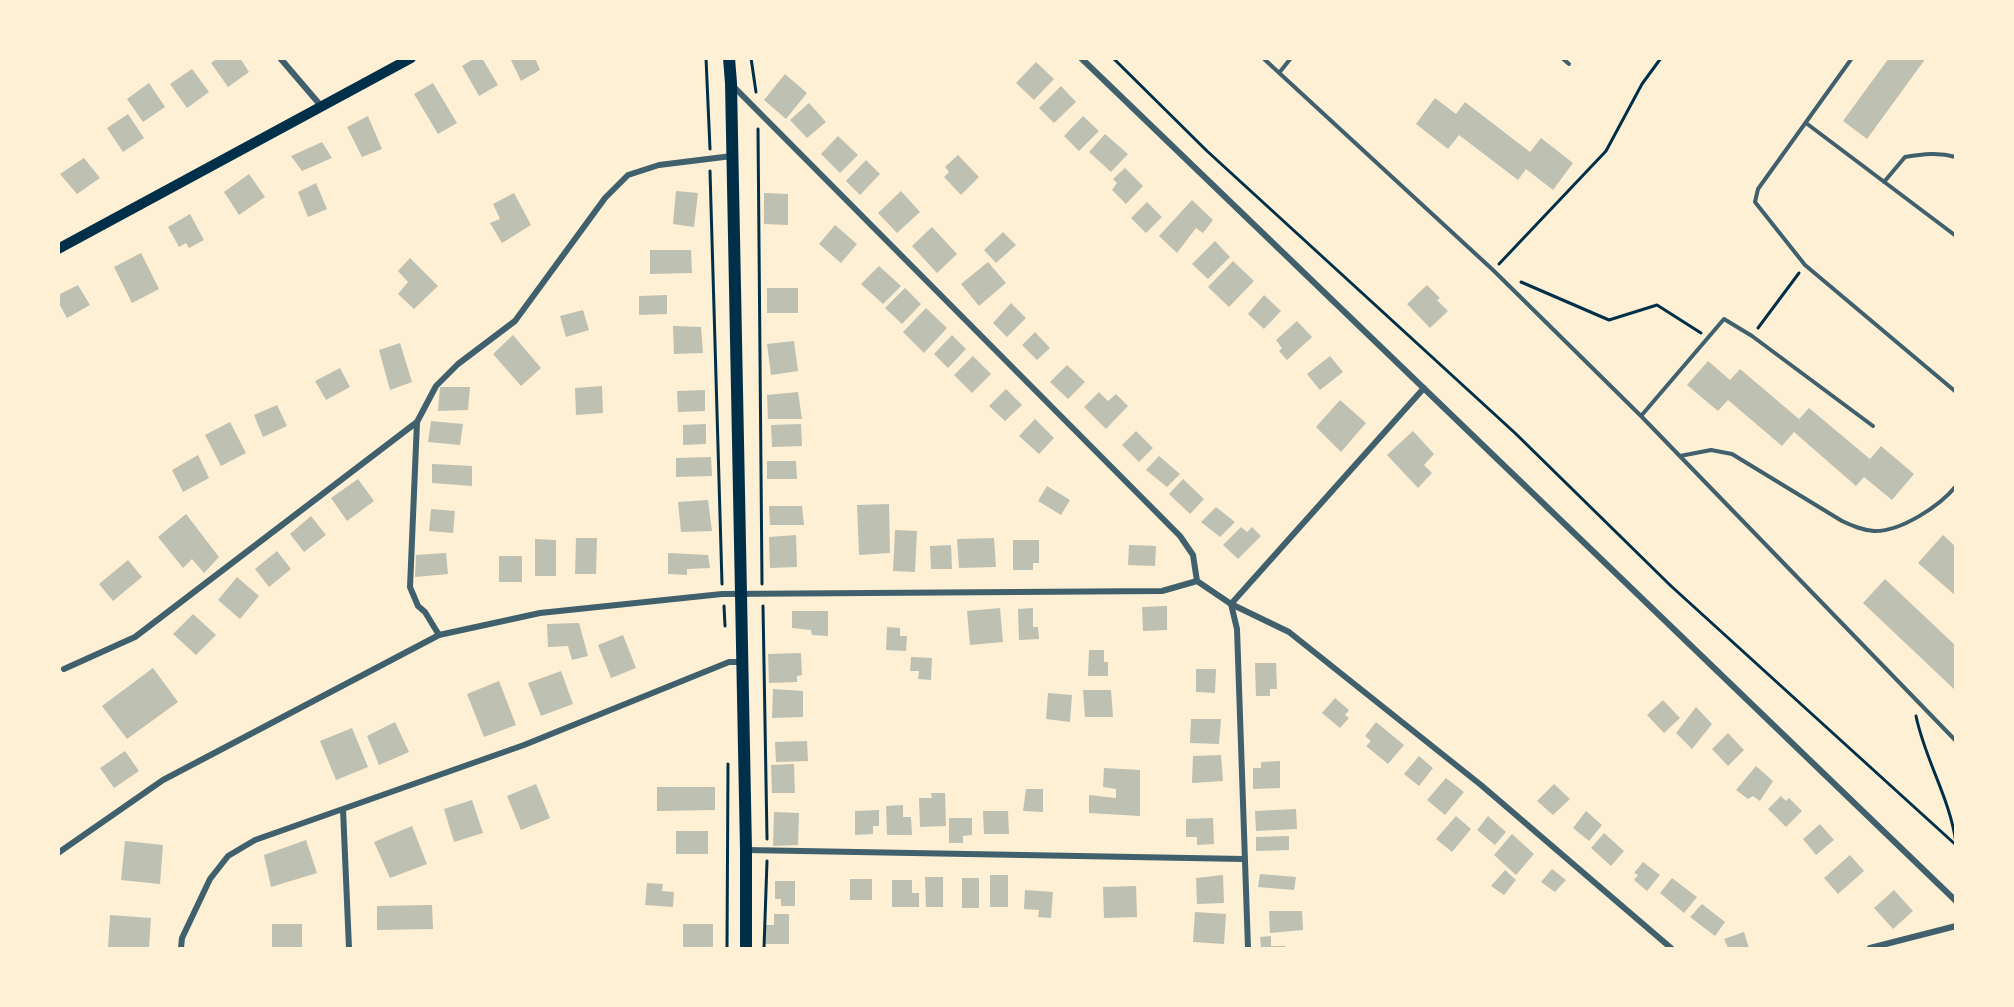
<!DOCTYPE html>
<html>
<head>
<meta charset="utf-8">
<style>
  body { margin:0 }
  #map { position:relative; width:2014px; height:1007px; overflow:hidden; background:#fdf0d5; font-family:"DejaVu Sans",sans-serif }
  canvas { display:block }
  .frame { position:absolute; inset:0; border:60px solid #fdf0d5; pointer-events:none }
</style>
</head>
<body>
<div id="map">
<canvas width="2014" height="1007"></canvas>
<div class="frame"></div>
</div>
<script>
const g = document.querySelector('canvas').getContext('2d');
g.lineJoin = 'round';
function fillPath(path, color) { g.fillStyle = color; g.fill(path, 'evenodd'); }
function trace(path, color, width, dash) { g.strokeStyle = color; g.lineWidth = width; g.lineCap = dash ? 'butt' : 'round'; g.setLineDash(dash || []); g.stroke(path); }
fillPath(new Path2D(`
  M218 58H240L249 72 228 87 211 63Z
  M475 58H482L498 85 479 96 462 66Z
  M510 58H535L540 70 521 81Z
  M1889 58H1926L1867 139 1843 121Z
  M1036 62 1054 79 1034 100 1016 83Z
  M192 69 209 92 187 108 170 84Z
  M785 74 807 93 786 119 764 100Z
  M149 83 165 107 143 122 127 99Z
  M433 83 457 123 438 134 414 94Z
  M1061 86 1076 102 1054 123 1039 108Z
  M1435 98 1456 114 1465 102 1530 152 1541 138 1573 163 1553 190 1526 169 1518 180 1459 135 1448 149 1416 124Z
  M809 103 826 122 807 138 790 120Z
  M128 114 144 138 123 152 107 128Z
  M368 116 382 149 362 157 347 127Z
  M1083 116 1099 131 1079 151 1064 136Z
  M1105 134 1128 154 1111 172 1089 152Z
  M838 136 858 155 840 173 821 154Z
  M322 142 332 158 302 171 291 156Z
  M958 155 979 177 961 195 944 177 949 172 945 167Z
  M84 158 100 178 77 194 60 174Z
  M866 160 880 174 860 195 846 181Z
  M1125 168 1143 186 1126 204 1112 190 1117 183 1113 179Z
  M249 174 265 197 239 215 224 192Z
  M316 183 327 209 308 217 298 192Z
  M676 191 698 193 694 227 673 224Z
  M901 191 920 212 897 233 878 213Z
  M514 193 531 225 502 243 490 223 500 219 493 204Z
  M764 193 788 194V225L764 224Z
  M1192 200 1213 220 1203 233 1196 228 1177 253 1159 236Z
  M1147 202 1162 217 1146 233 1131 218Z
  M190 214 204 240 189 248 186 243 179 247 168 227Z
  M835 225 857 244 841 263 819 244Z
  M932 227 957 254 937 273 912 246Z
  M1003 232 1016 245 996 263 984 250Z
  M1215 241 1230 257 1208 279 1192 264Z
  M650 250H691L692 273 650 274Z
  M141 253 159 289 132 303 114 267Z
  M410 258 438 286 414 309 398 294 408 282 398 271Z
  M1233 261 1254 281 1229 307 1208 287Z
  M988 262 1006 283 979 306 961 284Z
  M879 266 901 286 883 304 861 284Z
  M78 285 90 305 67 318 58 302V295Z
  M1427 285 1440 298 1437 300 1448 311 1430 328 1407 304Z
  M767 288H798V313H767Z
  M905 288 921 304 902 324 885 308Z
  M667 295V314L639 315V296Z
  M1264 295 1281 311 1264 329 1248 314Z
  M1011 303 1026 318 1007 337 993 323Z
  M926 308 947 328 924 353 903 332Z
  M583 310 589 330 566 337 560 316Z
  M1297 321 1312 337 1287 360 1279 351 1282 348 1276 340Z
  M673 326 701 327 703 353 674 354Z
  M1035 332 1050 348 1037 360 1022 345Z
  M513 335 541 368 521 386 493 354Z
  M952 335 966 349 948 368 934 354Z
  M794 341 798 371 771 375 767 344Z
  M400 343 412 382 390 390 379 350Z
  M973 356 991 374 972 393 954 375Z
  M1330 356 1343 372 1320 390 1307 374Z
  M1708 361 1730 380 1740 369 1799 419 1809 408 1870 459 1881 446 1914 474 1892 500 1864 477 1856 486 1794 432 1782 446 1728 400 1718 411 1687 385Z
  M1067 365 1085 382 1068 399 1050 382Z
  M340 368 350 387 326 400 315 381Z
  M602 386 603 413 576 415 575 388Z
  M440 387H470L468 410 438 411Z
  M1006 389 1022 405 1005 421 989 406Z
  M705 390V411L678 412 677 391Z
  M798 392 802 419H768L767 395Z
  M1099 392 1108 401 1116 394 1128 406 1106 429 1084 407Z
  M1340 400 1366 423 1341 452 1316 427Z
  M277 405 287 426 263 437 254 415Z
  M1035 419 1054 438 1039 454 1019 436Z
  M431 421 463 424 460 445 428 442Z
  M230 422 246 453 221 466 205 435Z
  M706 424V444L683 445V425Z
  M801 424 802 446 772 447 771 425Z
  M1136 431 1153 448 1139 462 1122 445Z
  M1413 431 1434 454 1424 465 1432 473 1418 488 1387 455Z
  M198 455 209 478 183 492 172 470Z
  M1159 456 1180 474 1167 487 1146 470Z
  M711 457 712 476 676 477V458Z
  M767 461H796L797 479H767Z
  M432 464 472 466V486L432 483Z
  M358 479 374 501 347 521 331 498Z
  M1183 479 1204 499 1190 514 1169 494Z
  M1047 486 1070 500 1061 515 1038 501Z
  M708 500 712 531 681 532 678 502Z
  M889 504 890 553 859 555 857 505Z
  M769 506H802L804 525H770Z
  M1216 507 1235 522 1220 537 1201 522Z
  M431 509 455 511 453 533 429 531Z
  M186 514 219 557 204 573 192 559 183 568 158 537Z
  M311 516 326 535 304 552 290 534Z
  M1241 527 1247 532 1252 527 1261 536 1238 559 1223 545Z
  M895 530 917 531 915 572 893 571Z
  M796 535 797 567 770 568 769 537Z
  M1943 535 1956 547V596L1918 563Z
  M576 538H597L596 574H575Z
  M994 538 996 567 959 568 957 539Z
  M535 539 556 540V576H535Z
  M1013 540H1039V563H1033V570H1013Z
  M951 545 952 569H931L930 546Z
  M1129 545 1156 546 1155 566 1128 565Z
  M277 551 291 569 269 587 255 569Z
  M446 553 448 574 415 577 416 555Z
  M668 553 708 555 710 568 687 569V575L668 574Z
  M499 556H522V582H499Z
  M128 560 142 577 113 601 99 584Z
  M237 577 259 596 240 619 218 600Z
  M1885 579 1956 646V691L1863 603Z
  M1167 606V630L1143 631 1142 607Z
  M1000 608 1003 642 970 645 967 611Z
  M1033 608V627H1038L1039 639 1019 640 1018 609Z
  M792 611H828V636L812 635 811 630 792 628Z
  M193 614 216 635 196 655 173 634Z
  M579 623 588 656 572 660 568 646 548 647 547 624Z
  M887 627 900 628V636H907L906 651 886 650Z
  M623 635 636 668 611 678 598 645Z
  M1089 650H1104V662H1108V676H1088Z
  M801 653 802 675 797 676V682L769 683 768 654Z
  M911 657 932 658 931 680 918 679 919 671H910Z
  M1255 663H1276L1277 689H1270V696H1256Z
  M153 668 178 702 127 739 102 706Z
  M1196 669H1216L1215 693 1196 692Z
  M561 671 573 704 541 716 528 683Z
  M499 681 516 725 484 737 467 694Z
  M773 689 803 691V717L772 718Z
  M1083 690H1111L1113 717H1085Z
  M1048 693 1072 695 1070 722 1046 719Z
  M1335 698 1349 710 1345 715 1349 718 1340 728 1322 713Z
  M1663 700 1680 718 1664 733 1647 715Z
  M1696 707 1712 724 1692 749 1676 733Z
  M1191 719H1221L1219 744 1190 743Z
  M395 722 409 752 379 765 367 736Z
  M1376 722 1404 745 1388 764 1366 746 1371 741 1365 736Z
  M352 728 368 767 336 780 320 741Z
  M1728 733 1744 750 1728 766 1712 749Z
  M807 741 808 761 776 762 775 742Z
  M125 751 139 771 114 788 100 768Z
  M1221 755 1223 781 1192 783 1193 756Z
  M1419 756 1433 768 1419 786 1404 774Z
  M1280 761V788L1253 789V768H1261V762Z
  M794 764 795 793H772L771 765Z
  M1756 766 1773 781 1760 801 1753 796 1748 799 1736 790Z
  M1104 768 1140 770V816L1089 813V795L1116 798V789L1103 787Z
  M1446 778 1464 792 1445 815 1427 800Z
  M536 784 550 818 521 830 507 796Z
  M1554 784 1570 799 1553 815 1537 801Z
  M657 787H715V810L657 811Z
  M1026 789H1043V812L1023 811Z
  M931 793H945L946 826 920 827 919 798H932Z
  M1781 796 1786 801 1789 798 1802 811 1786 827 1768 809Z
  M472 800 483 833 454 842 444 809Z
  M903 805V817H911L912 835H887L886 806Z
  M1296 809 1297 829 1256 831 1255 811Z
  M879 810V826H873V834L855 835V811Z
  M983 811H1008L1009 834H984Z
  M1586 811 1602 825 1589 841 1573 828Z
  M774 812 799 813 798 845 773 846Z
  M1456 816 1471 829 1452 852 1436 839Z
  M1488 816 1506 832 1495 845 1477 830Z
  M949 818H972V835L963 836V843H949Z
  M1213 818 1214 844 1197 845V837H1186V819Z
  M1820 824 1834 840 1816 855 1803 839Z
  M412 826 427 864 390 878 374 842Z
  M676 831H708V854H676Z
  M1604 833 1624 851 1611 866 1591 848Z
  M1512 834 1534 854 1516 875 1494 855Z
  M1289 836V850L1256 851V837Z
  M306 840 317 873 271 887 264 855Z
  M125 841 163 845 160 884 121 880Z
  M1850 855 1864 871 1838 894 1824 878Z
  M1643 862 1660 875 1647 891 1634 880 1638 875 1634 873Z
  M1552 869 1566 880 1555 892 1541 882Z
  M1505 870 1516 880 1504 895 1491 886Z
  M1260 874 1296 877 1294 890 1258 887Z
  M990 875H1008V907H990Z
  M1223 875 1224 903 1197 904 1196 878Z
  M925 877H943V907H926Z
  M962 878H979V908H962Z
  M1672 878 1697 897 1684 913 1660 893Z
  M850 879H872V900H850Z
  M892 880H912V893H919V907H892Z
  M775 881H795V906H781V899H775Z
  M647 883 663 884 662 891 674 892 673 907 645 905Z
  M1136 886 1137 917 1104 918 1103 887Z
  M1025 890 1053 892 1051 918 1038 917 1039 910 1024 909Z
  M1894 890 1913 911 1893 929 1874 908Z
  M1702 904 1725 922 1715 936 1690 917Z
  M432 905 433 929 377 930V906Z
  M1269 911H1302L1303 930 1270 933Z
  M1195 912 1226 914 1224 944 1193 942Z
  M774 914H789V944H765L766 925H774Z
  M110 915 151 918 149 948H108Z
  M272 924H302V948H272Z
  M683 924H713V948H683Z
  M1744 932 1749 948H1728L1724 939Z
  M1271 936V946H1285V948H1261L1260 937Z`), '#bec0b2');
trace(new Path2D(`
  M706 58 710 149
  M751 58 756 92
  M1113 58 1207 151 1515 433 1671 586 1956 845
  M758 129 762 584
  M710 171 722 584
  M1499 264 1606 151 1642 84 1661 58
  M1521 282 1609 320 1657 305 1701 333
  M1758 328 1799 273
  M724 606 725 626
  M763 606 767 839
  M1916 716C1925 760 1950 798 1956 843
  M727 948 728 764
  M764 948 767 861`), '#003049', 3);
trace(new Path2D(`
  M1263 58 1493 270 1641 416 1956 741
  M1562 58 1569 64
  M1852 58 1758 189 1755 202 1805 265 1956 392
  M1279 73 1291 58
  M1806 123 1956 236
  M1884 182 1905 157C1923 154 1938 152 1956 157
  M1641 416 1724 319 1752 336 1873 426
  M1680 456 1711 450 1732 454 1842 521C1853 526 1862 530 1874 531 1900 532 1940 506 1956 486`), '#3f606c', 4);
trace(new Path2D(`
  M280 58 322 107
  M1081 58 1956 901
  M732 85 1180 536 1193 555 1197 581 1231 604 1289 632 1481 785 1671 948
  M439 635 425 612 418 606 410 587 417 422 436 386 458 364 515 321 605 198 628 175 659 165 732 156
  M64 669 135 637 417 422
  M343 809 349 948
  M746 850 1244 859
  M58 853 163 780 439 635 540 613 722 594 1162 591 1197 581
  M181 948 182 938 210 879 228 856 255 840 524 745 729 662H742
  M1248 948 1237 629 1231 604 1424 388
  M1870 948 1956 926`), '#3f606c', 6);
trace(new Path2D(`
  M58 249 411 58`), '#003049', 10);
trace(new Path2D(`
  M729 58 731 83 746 850V948`), '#003049', 12);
</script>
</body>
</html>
